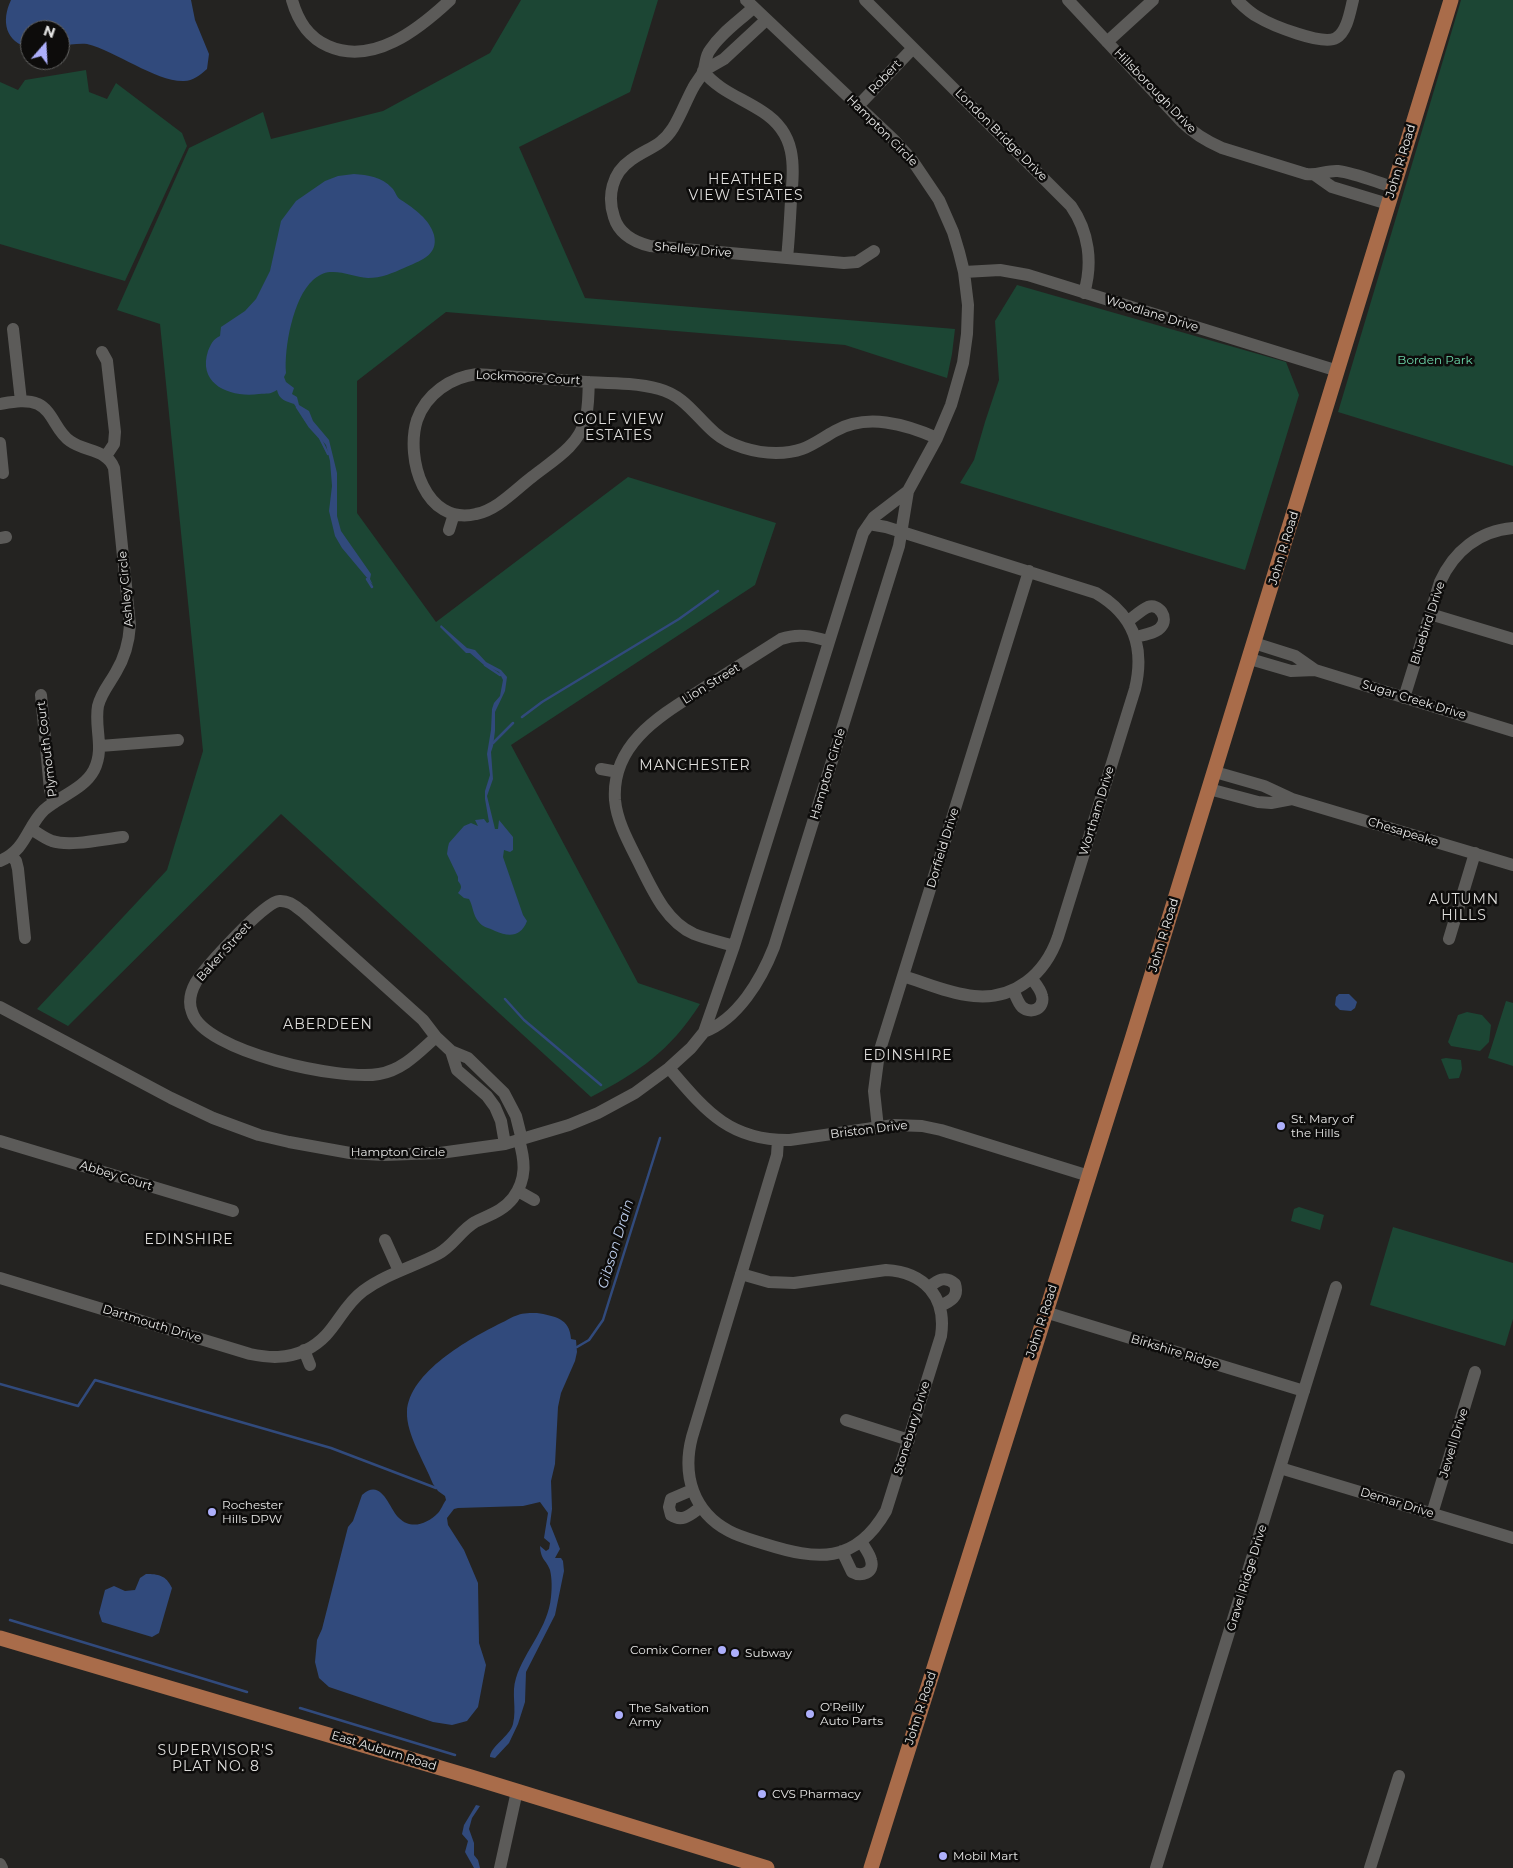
<!DOCTYPE html>
<html>
<head>
<meta charset="utf-8">
<style>
  body { margin:0 }
  #map { position:relative; width:1513px; height:1868px; overflow:hidden; background:#242321; font-family:Montserrat,sans-serif }
  canvas { display:block }
  .north { position:absolute; left:20px; top:20px; width:50px; height:50px; box-sizing:border-box; background:#0d0c0b; border:1px solid #646463; border-radius:50%; rotate:19deg; font-size:14px; font-weight:700; line-height:20px; text-align:center; color:#e7e7e6 }
  .north::after { content:''; display:block; margin:auto; width:18px; height:22px; background:#adaffb; clip-path:polygon(50% 0,100% 100%,50% 72%,0 100%) }
</style>
</head>
<body>
<div id="map">
<canvas width="1513" height="1868"></canvas>
<div class="north">N</div>
</div>
<script>
const g = document.querySelector('canvas').getContext('2d');
g.lineJoin = 'round';
function fillPath(path, color) { g.fillStyle = color; g.fill(path, 'evenodd'); }
function trace(path, color, width, dash) { g.strokeStyle = color; g.lineWidth = width; g.lineCap = dash ? 'butt' : 'round'; g.setLineDash(dash || []); g.stroke(path); }
function label(font, color, halo, rows, align = 'center') {
  g.font = font + ' Montserrat,sans-serif'; g.lineWidth = 5; g.setLineDash([]); g.textBaseline = 'middle'; g.strokeStyle = halo; g.fillStyle = color; for (const [text, x, y, turn = 0] of rows) {
    g.save(); g.translate(x, y); g.rotate((+turn || 0) * Math.PI / 180); g.textAlign = isNaN(turn) ? turn : align; if (halo) g.strokeText(text, 0, 0); g.fillText(text, 0, 0); g.restore();
  }
}
fillPath(new Path2D(`
  M521 0H658L630 92 519 147 585 298 955 329 952 354 947 378 845 345 446 312 357 381V513L436 622 628 477 776 523 755 585 511 745 638 983 700 1004C669 1052 640 1071 591 1097L281 814 68 1026 37 1009 167 870 203 751 160 324 117 310 189 148 263 112 271 139 383 111 490 53Z
  M1461 0H1513V466L1338 412Z
  M86 70 89 92 107 99 116 83 182 133 187 146 125 281 0 244V82L18 90 25 80Z
  M1017 285 1286 362 1299 395 1245 570 960 483 974 460 985 422 999 380 995 321Z
  M1506 1001 1513 1003V1066L1488 1058Z
  M1467 1012 1482 1015 1491 1025 1489 1042 1480 1051 1451 1046 1448 1042 1458 1015Z
  M1446 1058 1461 1060 1462 1069 1459 1078 1449 1079 1441 1059Z
  M1299 1207 1324 1215 1320 1230 1291 1221 1294 1209Z
  M1393 1227 1513 1263V1319L1505 1346 1370 1305Z`), '#1c4634');
fillPath(new Path2D(`
  M11 0H191L195 20 209 54 207 69C200 75 193 81 184 81 156 82 116 51 87 44 79 43 68 45 60 46V30H30V48C5 42 1 21 11 0Z
  M354 174C368 175 382 177 392 188 396 192 396 197 401 200 414 208 430 220 434 235 439 256 419 261 404 268 393 273 381 278 368 278 355 277 343 271 330 272 324 272 318 276 313 280 293 298 284 348 286 373L284 377 286 382 294 388 292 394 297 397 299 405 309 411 313 421 329 440 337 473V516L341 531 371 574 370 579 373 585 342 548 335 536 329 511 332 486 330 461 326 445 310 427 294 404C286 401 279 400 277 390 269 395 268 393 259 394 231 398 197 385 208 351 211 344 213 339 220 336L221 327 245 311 256 299 270 271 281 221 296 201 325 181 338 176Z
  M441 625 467 648 475 650 486 662 501 670 507 677 505 691 495 712V731L493 746 491 752 493 779 487 796 495 829H498L499 820 513 837V850L510 852 504 850 503 857 523 915 527 921C521 937 509 937 495 931 488 927 483 928 478 921 473 915 473 906 469 899L464 898 458 893C462 888 462 886 458 881V877L447 854 448 847 449 843 464 826 471 823 478 826 475 820 484 819 487 823 489 822 485 799V791L490 775 487 754 491 730 492 709 494 703 500 696 503 680 499 672 484 665 470 653H466L440 627Z
  M1339 994H1349L1357 1002 1355 1008 1351 1011 1340 1010 1335 1005 1336 997Z
  M537 1313C554 1316 570 1318 571 1339L576 1340 577 1352 575 1361 561 1393 558 1407 555 1464 551 1481 552 1509 550 1524 560 1549 555 1558H561L563 1561 564 1571 555 1615 526 1672 525 1702 518 1724 509 1743 495 1758 490 1757C490 1747 510 1736 513 1724 517 1708 511 1693 516 1678 525 1650 548 1628 551 1597 552 1589 552 1578 550 1570 546 1559 541 1561 540 1546L546 1551 549 1549 550 1543 544 1538 548 1513 540 1502 523 1506 458 1508 454 1509 447 1518 448 1525 464 1550 478 1583 479 1643 486 1665 478 1707 467 1721 452 1725 433 1722 329 1687 319 1678 315 1662 317 1640 322 1629 348 1527 353 1521 362 1495C382 1477 389 1509 399 1518 411 1530 427 1524 438 1513 441 1510 443 1504 446 1500L445 1496 438 1491 433 1484C425 1463 406 1434 407 1412 409 1372 469 1339 501 1323 506 1321 511 1317 518 1315 523 1313 531 1313 537 1313Z
  M146 1574C158 1574 166 1575 172 1588L159 1633 152 1637 102 1622 99 1613 105 1590 114 1586 125 1591 135 1590 140 1578Z
  M476 1805 480 1806 472 1818 469 1829 474 1843V1855L478 1860 480 1868H474L465 1852 468 1841 462 1834 464 1825Z`), '#314a7c');
trace(new Path2D(`
  M297 407 310 427 320 438 328 454
  M367 579 372 587
  M485 665 500 675
  M522 717 542 702 679 619 718 591
  M493 743 513 723
  M505 999 524 1020 601 1085
  M577 1347 589 1340 603 1320 660 1138
  M0 1384 78 1406 95 1380 331 1448 436 1488
  M10 1620 247 1692
  M300 1708 455 1755`), '#314a7c', 2.5);
trace(new Path2D(`
  M292 0C298 21 308 37 328 46 373 66 419 29 450 0
  M865 0 1071 206C1089 232 1093 263 1084 293
  M1068 0 1181 121C1193 133 1206 141 1222 148L1306 174C1317 176 1327 170 1338 171 1355 173 1376 182 1393 187
  M1237 0C1243 6 1250 13 1258 17 1271 25 1323 46 1336 38 1347 32 1350 12 1353 0
  M753 8C738 22 721 33 710 50 705 56 706 65 703 72 701 77 696 82 693 88 686 101 681 115 673 128 661 147 647 148 631 160 612 173 607 196 614 217 619 234 634 242 650 246L844 263 857 262 874 251
  M1107 42 1153 0
  M703 71C719 91 742 98 763 112 797 134 794 165 791 200 790 219 789 239 787 258
  M703 71 724 59 766 20
  M858 106 913 48
  M1315 175 1332 187 1388 204
  M964 272 1000 270 1028 275 1338 371
  M13 329 21 401
  M102 352 107 361 115 432 114 444 106 456
  M589 382C588 394 589 408 585 420 579 446 552 461 532 477 515 490 497 510 476 514 425 526 405 458 417 420 426 394 451 377 477 374 514 377 551 379 587 382 611 383 637 383 659 389 685 396 696 417 715 433 730 446 756 453 776 453 804 453 812 444 835 431 867 413 905 424 937 438
  M0 404C12 402 26 399 38 404 53 411 56 432 70 441 85 452 107 449 114 468L130 625C129 642 125 657 116 672 110 683 101 693 98 706 94 728 105 748 94 770 84 789 60 796 44 810 26 828 27 849 0 861
  M0 443 3 473
  M869 524 886 527 1096 593C1134 615 1145 647 1135 689L1058 937C1045 974 1015 1000 974 996 950 994 926 983 903 976
  M449 530 454 514
  M0 538 6 537
  M1430 614 1513 639
  M1128 621C1134 617 1141 610 1148 607 1159 603 1169 618 1161 627 1157 633 1142 635 1136 637
  M1254 643 1295 656 1315 670 1513 731
  M1250 659 1291 671 1315 670
  M41 695 50 790 54 803
  M1404 698 1440 582C1454 551 1479 531 1513 528
  M100 746 178 740
  M601 769 618 772
  M1215 772 1264 786 1292 799 1513 865
  M1209 789 1258 802 1271 803 1292 799
  M31 829C38 833 44 838 52 841 70 847 104 839 123 837
  M11 856 16 861 18 869 25 938
  M1449 939 1475 853
  M734 946C721 942 707 939 694 934 666 922 652 889 639 863 629 843 617 822 615 800 611 741 665 713 707 686 732 670 756 655 781 639 798 633 811 636 828 641
  M1013 990C1016 996 1018 1003 1022 1007 1032 1015 1045 1008 1042 996 1041 990 1036 984 1032 979
  M0 1007 171 1098 213 1118 259 1135 289 1142 350 1153 383 1155 440 1153 505 1144 569 1125 598 1113 635 1093 669 1068 691 1048 704 1032 734 946 863 533 874 517 908 491
  M704 1032C738 1019 761 980 774 947L899 546 908 491 937 438 951 405 963 363 967 334 968 305 964 272 959 252 953 232 939 200 912 160 894 140 746 0
  M436 1037C419 1052 403 1070 379 1074 341 1081 204 1052 192 1012 188 1002 191 991 196 982 206 967 264 902 279 901 289 900 296 907 303 912L423 1020 436 1037 451 1051 468 1058 504 1093 516 1116 522 1140
  M451 1051 457 1070 487 1096 495 1107 501 1121 505 1144
  M669 1068C705 1110 729 1141 790 1140L894 1125 922 1126 941 1130 1089 1176
  M878 1128 874 1091 879 1053 1029 571
  M0 1141 233 1211
  M518 1191 534 1200
  M385 1240 399 1271
  M741 1274 769 1282 794 1283 886 1270C924 1272 947 1297 941 1336L886 1511C855 1565 816 1560 765 1544 753 1540 740 1537 729 1531 693 1512 682 1475 692 1437L777 1155 778 1140
  M0 1278 250 1354C269 1358 287 1359 306 1350 336 1335 339 1309 363 1291 386 1274 413 1267 438 1254 453 1246 461 1230 475 1222 489 1215 503 1211 513 1198 527 1179 525 1161 519 1140
  M929 1287C938 1280 945 1275 955 1284 959 1297 951 1301 940 1306
  M1045 1312 1304 1391
  M304 1350 310 1365
  M846 1420 909 1440
  M1280 1468 1513 1538
  M692 1490 671 1499 669 1507 671 1515C683 1523 691 1514 701 1507
  M1432 1514 1475 1372
  M842 1551 852 1572C861 1577 875 1573 871 1560 870 1554 864 1547 861 1541
  M0 1864 2 1868
  M500 1868 517 1791
  M1156 1868 1336 1287
  M1370 1868 1399 1776`), '#5c5b59', 12);
trace(new Path2D(`
  M0 1638 471 1777 767 1868
  M871 1868 1132 1039 1451 0`), '#a96c4a', 15);
for (const [x, y, r, color] of [
  [1281,1126,5,"#adaffb"],
  [212,1512,5,"#adaffb"],
  [722,1650,5,"#adaffb"],
  [735,1653,5,"#adaffb"],
  [810,1714,5,"#adaffb"],
  [619,1715,5,"#adaffb"],
  [762,1794,5,"#adaffb"],
  [943,1856,5,"#adaffb"]
]) { const dot = new Path2D(); dot.arc(x, y, r, 0, 2 * Math.PI); g.fillStyle = color; g.fill(dot); trace(dot, '#0d0c0b', 2); }
label('12px', '#e7e7e6', '#0d0c0b', [
  ["Robert",885,77,-47],
  ["Hillsborough Drive",1155,91,46],
  ["Hampton Circle",882,131,45],
  ["London Bridge Drive",1001,135,45],
  ["John R Road",1401,161,-73],
  ["Shelley Drive",693,250,5],
  ["Woodlane Drive",1152,314,17],
  ["Lockmoore Court",528,378,3],
  ["John R Road",1284,548,-73],
  ["Ashley Circle",126,589,-95],
  ["Bluebird Drive",1428,623,-72],
  ["Lion Street",711,684,-32],
  ["Sugar Creek Drive",1414,700,17],
  ["Plymouth Court",47,749,-97],
  ["Hampton Circle",828,774,-73],
  ["Wortham Drive",1097,811,-73],
  ["Chesapeake",1403,832,17],
  ["Dorfield Drive",943,848,-73],
  ["John R Road",1164,935,-73],
  ["Baker Street",224,952,-48],
  ["Briston Drive",869,1130,-7],
  ["Hampton Circle",398,1152],
  ["Abbey Court",116,1176,17],
  ["John R Road",1042,1321,-72],
  ["Dartmouth Drive",152,1324,17],
  ["Birkshire Ridge",1175,1352,17],
  ["Stonebury Drive",912,1428,-73],
  ["Jewell Drive",1454,1443,-73],
  ["Demar Drive",1397,1503,17],
  ["Gravel Ridge Drive",1247,1578,-73],
  ["John R Road",921,1708,-72],
  ["East Auburn Road",384,1751,17]
]);
label('12px', '#6cd7aa', '#0d0c0b', [
  ["Borden Park",1435,360]
]);
label('12px', '#e7e7e6', '#0d0c0b', [
  ["St. Mary of",1291,1119],
  ["the Hills",1291,1133],
  ["Rochester",222,1505],
  ["Hills DPW",222,1519],
  ["Comix Corner",712,1650,"right"],
  ["Subway",745,1653],
  ["O'Reilly",820,1707],
  ["Auto Parts",820,1721],
  ["The Salvation",629,1708],
  ["Army",629,1722],
  ["CVS Pharmacy",772,1794],
  ["Mobil Mart",953,1856]
], 'left');
g.letterSpacing = '1px';
label('14px', '#dfdedc', '#0d0c0b', [
  ["HEATHER",746,180],
  ["VIEW ESTATES",746,196],
  ["GOLF VIEW",619,420],
  ["ESTATES",619,436],
  ["MANCHESTER",695,766],
  ["AUTUMN",1464,900],
  ["HILLS",1464,916],
  ["ABERDEEN",328,1025],
  ["EDINSHIRE",908,1056],
  ["EDINSHIRE",189,1240],
  ["SUPERVISOR'S",216,1751],
  ["PLAT NO. 8",216,1767]
]);
g.letterSpacing = '0px';
label('italic 14px', '#c1d2f1', '#0d0c0b', [
  ["Gibson Drain",616,1244,-73]
]);
</script>
</body>
</html>
